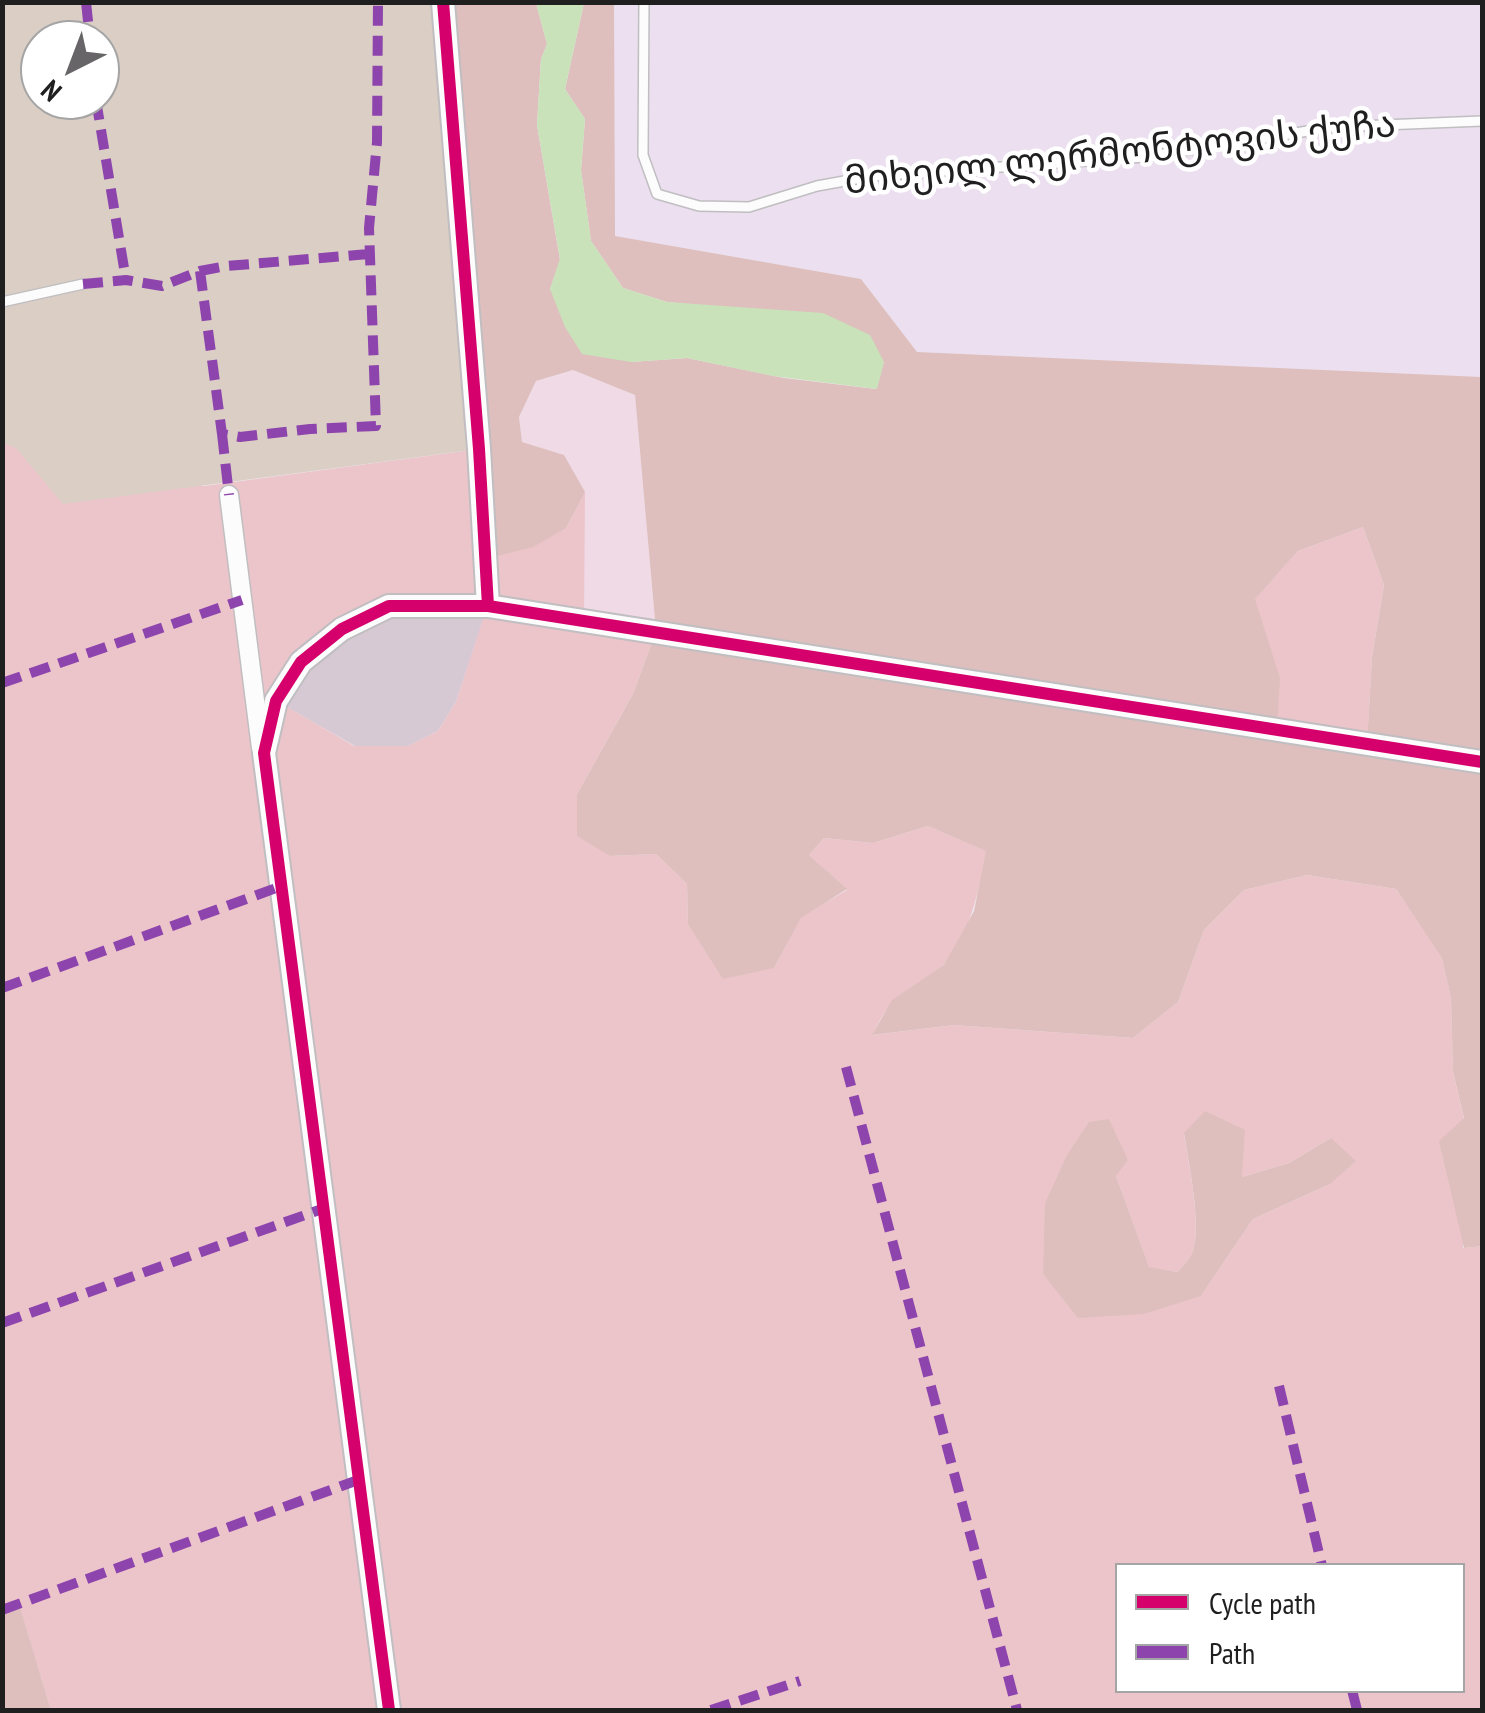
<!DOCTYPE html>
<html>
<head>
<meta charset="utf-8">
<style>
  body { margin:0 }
  #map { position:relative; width:1485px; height:1713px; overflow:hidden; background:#ede8ed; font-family:"PT Sans Narrow",sans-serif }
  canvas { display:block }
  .frame { position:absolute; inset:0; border:5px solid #1f1f1f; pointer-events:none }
  .legend { position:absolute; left:1115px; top:1563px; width:350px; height:130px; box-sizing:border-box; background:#fff; border:2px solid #a5a5a5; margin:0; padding:12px 18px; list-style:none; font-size:30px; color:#1f1f1f }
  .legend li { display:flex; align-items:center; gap:20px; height:50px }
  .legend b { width:50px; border:2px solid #a5a5a5 }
  .north { position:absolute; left:20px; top:20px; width:100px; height:100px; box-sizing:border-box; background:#fff; border:2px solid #a5a5a5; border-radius:50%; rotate:222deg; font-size:28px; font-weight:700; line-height:40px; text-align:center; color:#1f1f1f }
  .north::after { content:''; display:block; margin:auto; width:35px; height:45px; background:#676567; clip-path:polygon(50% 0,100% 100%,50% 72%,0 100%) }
</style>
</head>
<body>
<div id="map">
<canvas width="1485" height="1713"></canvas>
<div class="frame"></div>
<ul class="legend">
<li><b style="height:12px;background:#d6006c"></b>Cycle path</li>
<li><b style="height:12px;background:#8e44ad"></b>Path</li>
</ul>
<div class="north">N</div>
</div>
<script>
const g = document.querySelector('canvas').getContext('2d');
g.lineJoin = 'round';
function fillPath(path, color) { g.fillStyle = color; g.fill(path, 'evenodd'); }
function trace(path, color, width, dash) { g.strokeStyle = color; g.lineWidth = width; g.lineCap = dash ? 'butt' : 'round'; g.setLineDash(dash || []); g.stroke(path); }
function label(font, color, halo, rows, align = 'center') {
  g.font = font + ' "PT Sans Narrow","Noto Sans Georgian",sans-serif'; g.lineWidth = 9; g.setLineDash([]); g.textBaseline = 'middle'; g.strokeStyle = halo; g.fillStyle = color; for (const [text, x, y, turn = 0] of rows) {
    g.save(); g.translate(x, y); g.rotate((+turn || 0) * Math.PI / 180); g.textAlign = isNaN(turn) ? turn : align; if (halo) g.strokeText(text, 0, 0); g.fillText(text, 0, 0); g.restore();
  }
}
fillPath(new Path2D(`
  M614 3H1482V377L917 352 861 279 614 236Z`), '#ebdff0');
fillPath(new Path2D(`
  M389 606H488L456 702 438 731 408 746H355L276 701 301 661Z`), '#d7c9d3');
fillPath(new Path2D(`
  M573 370 635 395 656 631 584 620 564 455 522 442 519 417 536 381Z`), '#efdae6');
fillPath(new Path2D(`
  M3 443 204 486 479 449 566 528 585 492 584 619 656 631 633 694 577 794 610 856 656 854 687 884 688 924 774 968 801 917 847 890 809 855 824 838 873 843 928 826 987 851C980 885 969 940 943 966 912 996 894 986 873 1035L954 1025 1133 1038 1178 1002 1204 930 1244 890 1307 875 1396 889 1442 957 1451 998 1453 1072 1464 1119 1463 1248 1482 1246V1710H51L19 1605 3 1610ZM389 606 487 607 456 702 438 731 408 746H354L277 701 342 629ZM1109 1119 1116 1176 1149 1268 1177 1272C1183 1266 1189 1260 1192 1253 1203 1230 1188 1160 1184 1134L1242 1177 1289 1163 1331 1138 1330 1184 1253 1219 1201 1296 1043 1274ZM1118 1566H1462V1690H1118Z
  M1363 527 1384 585 1372 657 1367 744 1277 729 1264 631 1254 599 1298 551Z`), '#ecc5cb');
fillPath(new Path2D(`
  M614 2 615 236 861 279 917 352 1482 377V1246L1464 1248 1439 1141 1464 1118 1453 1072 1451 998 1442 958 1396 889 1307 875 1244 890 1204 930 1178 1002 1133 1038 954 1025 872 1035 892 1000 944 965 974 911 986 851 928 826 873 843 824 838 809 855 847 889 801 918 774 968 723 979 688 924 687 884 656 854 610 856 577 836V794L633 694 656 631 635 395 573 370 536 381 519 417 522 442 564 455 585 492 566 528 533 547 485 559 443 3H536L547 44 541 59 537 125 560 260 550 289 631 362 687 358 784 378 876 389 884 362 738 309 667 302 623 288 591 241 581 170 585 119 565 89 584 3ZM1363 527 1384 585 1372 657 1367 743 1277 729 1280 678 1255 599 1298 551Z
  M1205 1111 1245 1130 1242 1177 1289 1163 1331 1138 1356 1161 1330 1184 1253 1219 1201 1296 1144 1314 1078 1318 1043 1274 1045 1203 1067 1155 1089 1122 1109 1119 1128 1160 1116 1176 1149 1267 1177 1272C1183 1266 1189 1260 1192 1253 1203 1229 1188 1160 1184 1133Z
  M19 1604 51 1710H3V1610Z`), '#debfbe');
fillPath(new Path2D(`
  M3 3H443L479 449 63 504 16 448 3 443ZM40 40H100V100H40Z`), '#dacec5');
fillPath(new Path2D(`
  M536 3H584L565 89 585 119 581 170 591 241 623 288 667 302 823 313 870 335 884 362 877 389 773 376 687 358 631 362 582 354 565 327 550 289 560 259 537 125 541 59 547 44Z`), '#c9e2b9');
const service = new Path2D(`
  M644 2 643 155 657 194 699 206 749 207 817 186 872 176 1145 157 1333 127 1482 121
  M2 302 83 284`);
const minor = new Path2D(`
  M229 495 261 748`);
const tertiary = new Path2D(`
  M443 2 479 449 488 606 1482 762
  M389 1710 264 753 276 701 301 662 342 629 389 606H488`);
trace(service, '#c0bec0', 12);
trace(minor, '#c0bec0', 21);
trace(tertiary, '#c0bec0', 26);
trace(service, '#fcfcfc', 9);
trace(minor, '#fcfcfc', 18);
trace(tertiary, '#fcfcfc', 22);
trace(new Path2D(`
  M86 2 90 40
  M96 100 126 280
  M200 271 222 434 240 437 310 429 376 426 369 228 377 142 378 2
  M83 284 126 280 162 286 200 271 227 266 369 254
  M222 434 229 495
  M2 683 242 600
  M2 988 279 887
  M846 1067 1017 1710
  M2 1323 322 1209
  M1279 1386 1322 1566
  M2 1610 358 1480
  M1352 1690 1357 1710
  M711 1710 800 1681`), '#8e44ad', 10, [20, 10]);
trace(new Path2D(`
  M443 2 479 449 488 606 1482 762
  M389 1710 264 753 276 701 301 662 342 629 389 606H488`), '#d6006c', 12);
label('38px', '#1f1f1f', '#fff', [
  ["მიხეილ ლერმონტოვის ქუჩა",1120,154,-6]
]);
</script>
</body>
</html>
